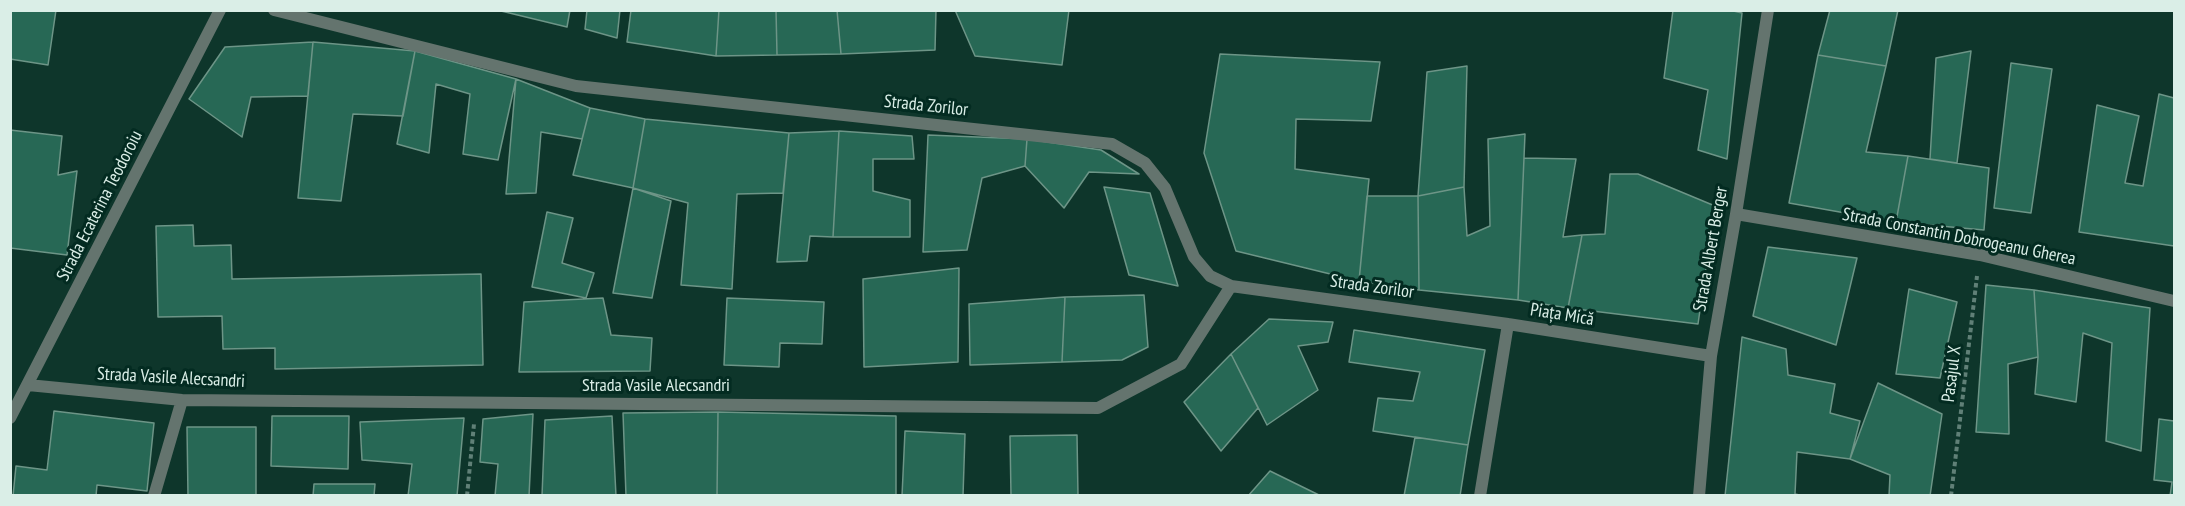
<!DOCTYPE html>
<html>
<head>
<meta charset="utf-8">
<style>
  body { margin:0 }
  #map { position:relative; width:2185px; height:506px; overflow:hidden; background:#0e362b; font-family:"PT Sans Narrow",sans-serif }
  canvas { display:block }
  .frame { position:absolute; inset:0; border:12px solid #daeee7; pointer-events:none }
</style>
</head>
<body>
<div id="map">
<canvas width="2185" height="506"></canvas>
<div class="frame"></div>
</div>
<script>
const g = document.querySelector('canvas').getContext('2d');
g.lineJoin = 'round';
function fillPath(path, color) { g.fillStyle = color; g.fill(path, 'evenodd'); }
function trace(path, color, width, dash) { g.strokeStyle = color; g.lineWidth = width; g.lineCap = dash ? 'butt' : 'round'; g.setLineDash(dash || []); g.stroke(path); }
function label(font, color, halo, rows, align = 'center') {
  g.font = font + ' "PT Sans Narrow",sans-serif'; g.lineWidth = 6; g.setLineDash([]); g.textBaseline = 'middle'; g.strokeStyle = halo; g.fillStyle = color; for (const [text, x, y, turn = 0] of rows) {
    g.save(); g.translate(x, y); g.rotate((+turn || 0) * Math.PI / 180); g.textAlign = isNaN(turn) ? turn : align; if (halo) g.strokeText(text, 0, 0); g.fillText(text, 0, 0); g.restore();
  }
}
const building = new Path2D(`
  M10 10H56L48 65 10 59Z
  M497 10H570L567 27Z
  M587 10H620L617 38 585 29Z
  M631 10H719L716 56 627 42Z
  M719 10H776L777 55 716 56Z
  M776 10H837L841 54 777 55Z
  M837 10H936L935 50 841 54Z
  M955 10H1069L1062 65 975 56Z
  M1673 10H1729L1742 13 1727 159 1698 150 1708 90 1664 78Z
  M1830 10H1898L1886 66 1818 55Z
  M313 42 415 51 403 116 353 114 341 201 298 198Z
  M313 42 308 96 251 97 242 137 189 99 225 47Z
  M415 51 516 79 498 160 463 154 470 94 436 84 429 153 397 144Z
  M1971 51 1957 163 1930 159 1936 58Z
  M1220 54 1380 62 1371 121 1296 119 1295 169 1369 179 1359 281 1236 251 1204 153Z
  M1818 55 1886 66 1866 152 1908 156 1896 222 1789 203Z
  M2011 63 2052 69 2031 213 1994 208Z
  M1467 66 1464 187 1418 196 1427 72Z
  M516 79 590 108 582 139 541 132 536 193 506 194Z
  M2159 94 2174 98V246L2079 232 2097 105 2139 116 2125 183 2143 186Z
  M590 108 645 119 633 188 573 175Z
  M645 119 789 133 783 193 737 194 732 289 681 285 688 203 633 188Z
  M10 130 62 136 58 175 77 171 67 255 10 248Z
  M839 131 912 136 914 159H873V191L910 200V237H833Z
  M839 131 833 237 810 236 807 261 777 262 789 133Z
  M1525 134 1518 300 1419 290 1418 196 1464 187 1467 236 1490 226 1488 139Z
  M928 135 1027 139 1025 166 982 178 967 250 923 252Z
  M1027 139 1101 150 1139 174 1089 172 1064 208 1025 166Z
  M1908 156 1989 168 1984 230 1896 222Z
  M1524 158 1576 159 1563 237 1582 235 1568 308 1518 300Z
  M1610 174H1638L1715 206 1698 324 1568 308 1582 235 1605 234Z
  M1104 187 1150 193 1178 286 1129 275Z
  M633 188 671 201 652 298 613 293Z
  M1367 196H1418L1419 290 1359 281Z
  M547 212 573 218 562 263 594 273 586 298 532 287Z
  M193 225 194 246 231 245 232 279 481 274 483 365 275 369V348L223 349 222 316 158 317 156 226Z
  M1768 247 1857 258 1836 345 1753 316Z
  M959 268 958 362 864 367 863 279Z
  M1986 285 2034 290 2038 357 2008 364 2009 434 1976 432Z
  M1909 289 1957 302 1940 378 1896 374Z
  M2034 290 2150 308 2141 451 2106 441 2112 343 2083 333 2076 402 2035 394 2038 357Z
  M1144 295 1148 347 1122 360 1062 362 1065 297Z
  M1065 297 1062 362 970 365 969 304Z
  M603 298 611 335 652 338 650 371 519 372 524 302Z
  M727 298 824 302 822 344 780 343 779 367 724 365Z
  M1269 319 1333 322 1328 342 1298 346 1318 390 1267 425 1231 354Z
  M1354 330 1485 350 1468 445 1373 431 1378 398 1413 401 1420 372 1349 362Z
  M1742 337 1786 349 1788 375 1835 384 1830 413 1860 421 1850 459 1797 452 1795 494 1804 496H1725Z
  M1231 354 1258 408 1221 451 1184 402Z
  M1878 383 1942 414 1930 496H1889L1890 475 1850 459Z
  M54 411 154 423 147 491 97 485 96 496H13L16 466 47 470Z
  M718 412 717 496H626L623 413Z
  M718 412 896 416V496H717Z
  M533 414 529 496H495L498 464 480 462 483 419Z
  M272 416H349L348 469 271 466Z
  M612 416 616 496H542L545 420Z
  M464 418 457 496H408L412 464 362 460 360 422Z
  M2159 419 2174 421V496H2170L2172 482 2154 480Z
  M187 427H256V496H188Z
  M905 431 965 434 963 496H902Z
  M1077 435 1078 496H1011L1010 436Z
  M1415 437 1468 445 1460 496H1404Z
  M1270 471 1321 496H1248Z
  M314 484H375L374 496H313Z`);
fillPath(building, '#276855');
trace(building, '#6d9587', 1.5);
trace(new Path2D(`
  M467 496 474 424
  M1951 496 1977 276`), '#608077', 4, [4.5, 3]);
trace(new Path2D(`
  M274 10 576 86 1112 144 1145 163 1165 188 1194 257 1210 276 1231 286 1508 324 1711 356
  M1736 214 1980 255 2174 301
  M28 385 182 400 1098 408 1181 364 1231 286
  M10 418 220 10
  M154 496 182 400
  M1480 496 1508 324
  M1699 496 1711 356 1736 214 1768 10`), '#64746e', 12);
label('18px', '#daeee7', '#032b21', [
  ["Strada Zorilor",926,106,6],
  ["Strada Ecaterina Teodoroiu",100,206,-63],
  ["Strada Constantin Dobrogeanu Gherea",1959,237,11],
  ["Strada Albert Berger",1711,249,-80],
  ["Strada Zorilor",1372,287,8],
  ["Piața Mică",1562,315,9],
  ["Pasajul X",1952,374,-83],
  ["Strada Vasile Alecsandri",171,378,3],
  ["Strada Vasile Alecsandri",656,386]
]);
</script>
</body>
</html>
